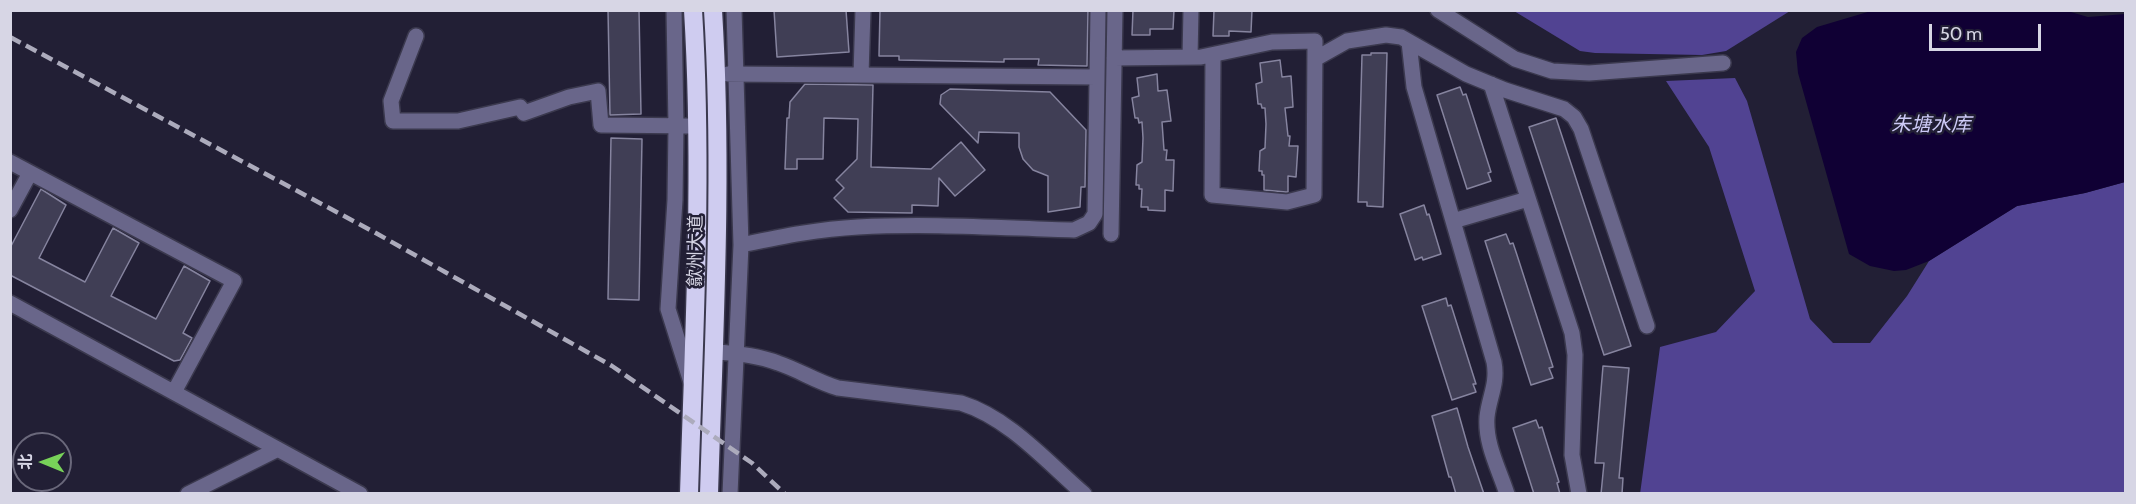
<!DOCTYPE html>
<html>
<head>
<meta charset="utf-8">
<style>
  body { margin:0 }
  #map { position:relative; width:2136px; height:504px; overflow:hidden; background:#221f35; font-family:Cabin,"Noto Sans SC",sans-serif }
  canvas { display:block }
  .frame { position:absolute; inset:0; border:12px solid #d7d6e5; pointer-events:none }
  .north { position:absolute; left:12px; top:432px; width:60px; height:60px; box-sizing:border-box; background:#221f35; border:2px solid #6a687b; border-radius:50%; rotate:271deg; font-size:16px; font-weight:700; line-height:24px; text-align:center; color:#d7d6e5 }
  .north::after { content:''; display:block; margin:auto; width:21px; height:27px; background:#78d259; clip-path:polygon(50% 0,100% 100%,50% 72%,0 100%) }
  .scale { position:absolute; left:1929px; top:24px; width:112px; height:27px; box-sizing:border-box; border:3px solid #d7d6e5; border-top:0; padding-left:8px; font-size:18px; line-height:21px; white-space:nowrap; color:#d7d6e5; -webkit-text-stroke:4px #221f35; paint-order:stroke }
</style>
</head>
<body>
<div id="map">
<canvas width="2136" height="504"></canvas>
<div class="frame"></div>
<div class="north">北</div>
<div class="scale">50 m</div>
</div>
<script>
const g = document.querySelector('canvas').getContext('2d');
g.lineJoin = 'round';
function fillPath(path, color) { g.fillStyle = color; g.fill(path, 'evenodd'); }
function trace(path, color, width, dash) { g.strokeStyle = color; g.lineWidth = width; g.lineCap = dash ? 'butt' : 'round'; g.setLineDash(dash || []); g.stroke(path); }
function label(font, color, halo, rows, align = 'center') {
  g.font = font + ' Cabin,"Noto Sans SC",sans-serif'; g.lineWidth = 5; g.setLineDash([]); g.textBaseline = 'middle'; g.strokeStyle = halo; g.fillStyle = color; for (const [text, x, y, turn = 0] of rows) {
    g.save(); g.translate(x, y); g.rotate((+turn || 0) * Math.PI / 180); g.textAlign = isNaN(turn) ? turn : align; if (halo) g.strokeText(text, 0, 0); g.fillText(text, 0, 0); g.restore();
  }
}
fillPath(new Path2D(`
  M1514 11H1790L1726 51 1702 55 1595 53 1580 51Z
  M1735 78 1747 101 1810 319 1833 343H1870L1907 296 1929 261 2017 206 2085 193 2125 182V493L1640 494 1660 347 1716 332 1755 291 1709 147 1666 81Z`), '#514392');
fillPath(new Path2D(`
  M2064 10 2088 17 2125 14V182L2085 193 2017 206 1929 261 1906 270 1894 271 1870 266 1849 254 1798 73 1796 52 1802 38 1817 27 1871 11Z`), '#100034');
const building = new Path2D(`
  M608 10H639L641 114 610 115Z
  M774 10H846L849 52 777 57Z
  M880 10H1088L1087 66 1038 65 1039 59H1004V62L899 60V56H879Z
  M1133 10H1174L1173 29H1150V35H1132Z
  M1214 10H1252L1251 32 1229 31V36H1213Z
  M1371 53H1387L1383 207 1367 206V202H1358L1362 55H1371Z
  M1280 60 1282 77 1291 76 1293 107 1285 108 1288 136H1290L1289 146H1298L1296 177 1288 176V192H1286L1264 190V175H1262V171H1259L1260 151 1265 148 1266 124 1265 108H1262L1261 104H1258L1256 84 1262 82 1260 63Z
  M1157 74 1158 91 1167 90 1171 121 1162 122 1164 150H1167L1166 160H1174L1173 191 1165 190V211L1148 210V207H1141L1142 189H1139V185H1136L1137 165 1142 162 1143 138 1142 122 1139 123 1138 118H1135L1132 98 1139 96 1137 78Z
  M805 84 873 85 871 167 931 169 961 142 985 170 955 196 939 178 938 206 912 205V213L848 212 834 198 844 188 836 180 857 159 858 119 824 118 823 159H797V169H785L787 118H789L790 102Z
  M1460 87 1463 95 1466 94 1491 172 1488 173 1491 181 1467 189 1437 95Z
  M950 89 1050 92 1086 130 1085 187H1081L1080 207 1048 212V176L1033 170 1023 159 1019 147V133L979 132 978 143 940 104 941 95Z
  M1556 118 1631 346 1604 355 1529 127Z
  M611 138 642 139 639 300 608 299Z
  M41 189 66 205 39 258 85 282 113 228 139 243 111 296 156 319 184 266 210 281 183 333 192 338 180 360 174 361 10 275V248Z
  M1424 205 1427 215 1429 214 1441 254 1423 260 1422 257 1415 260 1400 214Z
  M1506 234 1510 244 1513 243 1517 255 1553 367 1549 368 1553 378 1531 385 1485 241Z
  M1446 298 1448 306 1451 305 1476 384H1473L1476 392 1452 400 1422 306Z
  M1603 366 1629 368 1619 478H1623L1622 494H1601L1604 463H1595Z
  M1457 408 1468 447 1484 494H1456L1451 477H1449L1432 416Z
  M1536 420 1539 428 1542 427 1545 437 1559 482 1557 483 1560 494H1534L1513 428Z`);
fillPath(building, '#403e55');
trace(building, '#86849f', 1.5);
const minor = new Path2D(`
  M674 10 676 126 675 200 668 309 691 382
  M1438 10 1515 59 1552 71 1589 73 1723 63
  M416 36 391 101 393 121H458L520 107 524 113 569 97 598 91 601 125 698 126
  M1409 42 1414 87 1494 362C1498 384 1489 397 1487 417 1485 444 1499 469 1507 494
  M1190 57 1191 10
  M1114 58 1201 57 1272 42 1315 41 1314 195 1287 202 1212 195 1213 55
  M1315 59 1347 41 1386 35 1401 37 1466 74 1505 90 1564 109 1574 117 1581 129 1647 326
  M728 74 1097 77
  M861 75 863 10
  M1491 84 1572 333 1575 355 1572 455 1579 494
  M10 162 234 281 174 392
  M10 210 30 173
  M1453 221 1528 199
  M1111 234 1115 10
  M741 245C780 237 818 229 858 227 930 223 1002 228 1074 230L1089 223 1095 214 1098 10
  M10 303 360 494
  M714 352C736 353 757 355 778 363 799 370 817 382 838 388L961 403C1009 418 1046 461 1084 494
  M188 494 278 449
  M730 494 741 245 734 10`);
const highway = new Path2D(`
  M689 494C694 332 703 172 693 10
  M709 494C714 332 723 172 713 10`);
trace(minor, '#3b394e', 18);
trace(highway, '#3b394e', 21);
trace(minor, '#69668a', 15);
trace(highway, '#cfccf0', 18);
trace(new Path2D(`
  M10 37 374 232 612 366 752 463 785 494`), '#acabbc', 4.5, [12, 6]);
label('18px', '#d7d6e5', '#221f35', [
  ["歙州大道",696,251,-89]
]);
label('italic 20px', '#cdcaf7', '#221f35', [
  ["朱塘水库",1931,125]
]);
</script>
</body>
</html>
